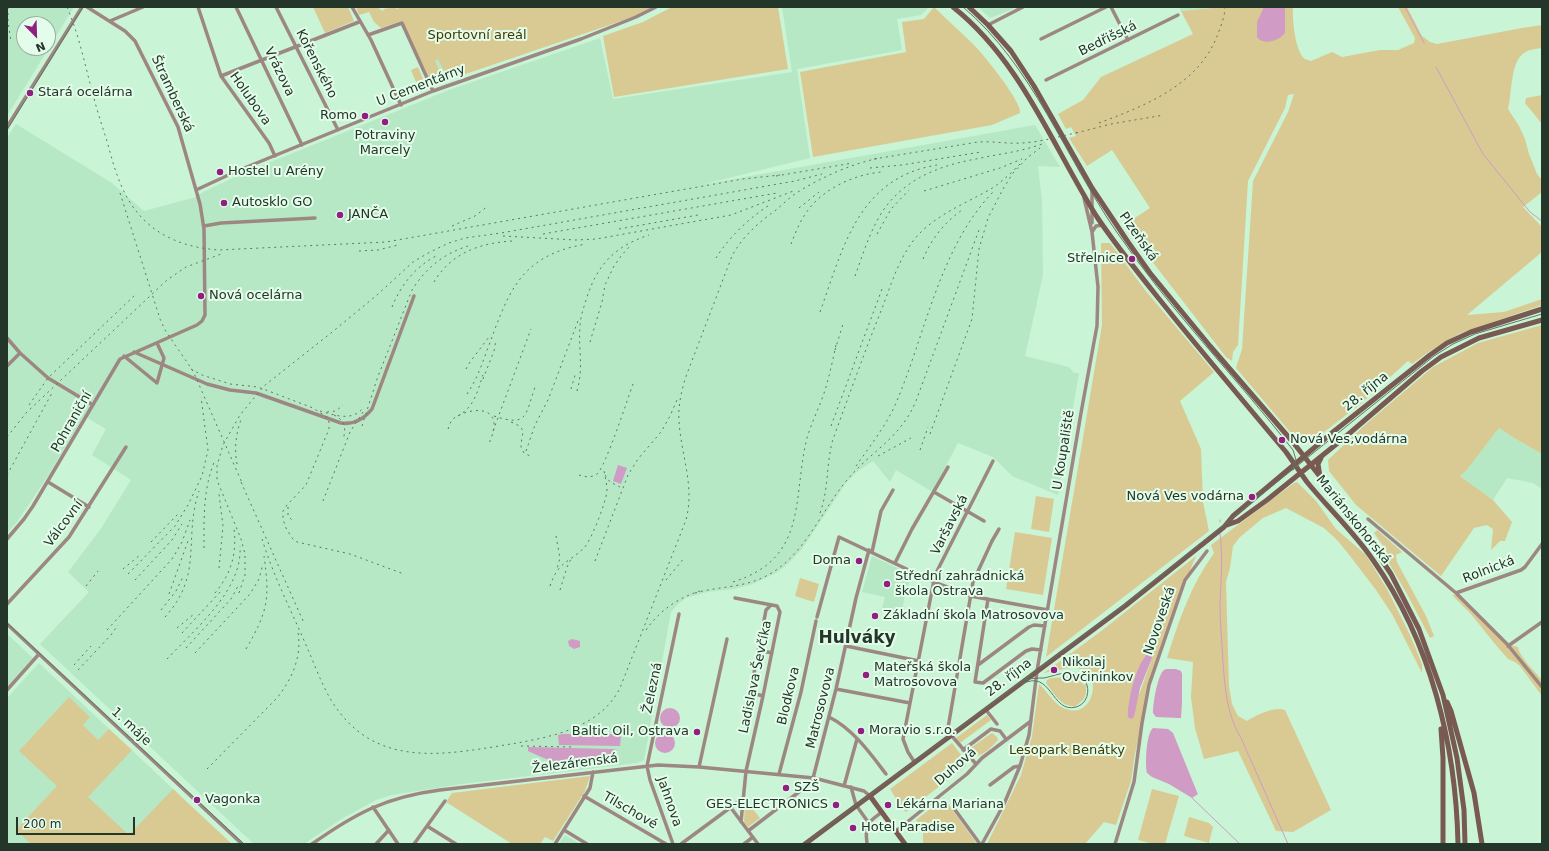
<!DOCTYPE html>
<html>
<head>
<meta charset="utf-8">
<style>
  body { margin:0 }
  #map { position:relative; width:1549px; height:851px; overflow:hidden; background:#c9f4d5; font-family:"DejaVu Sans",sans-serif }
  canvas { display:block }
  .frame { position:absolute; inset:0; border:8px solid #24352a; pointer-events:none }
  .north { position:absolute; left:16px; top:16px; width:40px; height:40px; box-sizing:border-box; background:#e3fdea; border:1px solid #97ad9d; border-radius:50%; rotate:157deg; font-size:11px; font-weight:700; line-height:16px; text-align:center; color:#24352a }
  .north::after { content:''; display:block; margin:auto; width:14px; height:18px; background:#8f1f81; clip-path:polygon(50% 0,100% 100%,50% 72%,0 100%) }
  .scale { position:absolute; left:16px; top:817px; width:119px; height:18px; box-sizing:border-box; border:2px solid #24352a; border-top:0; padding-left:5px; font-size:12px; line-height:14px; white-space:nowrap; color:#24352a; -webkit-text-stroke:3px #e3fdea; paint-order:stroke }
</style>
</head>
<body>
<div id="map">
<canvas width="1549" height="851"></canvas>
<div class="frame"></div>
<div class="north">N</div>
<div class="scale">200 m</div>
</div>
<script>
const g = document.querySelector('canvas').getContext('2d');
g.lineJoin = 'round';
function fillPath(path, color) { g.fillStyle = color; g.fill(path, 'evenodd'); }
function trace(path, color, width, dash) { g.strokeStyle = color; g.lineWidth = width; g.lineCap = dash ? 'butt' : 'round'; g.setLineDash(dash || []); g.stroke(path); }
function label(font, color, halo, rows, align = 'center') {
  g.font = font + ' "DejaVu Sans",sans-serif'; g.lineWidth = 4; g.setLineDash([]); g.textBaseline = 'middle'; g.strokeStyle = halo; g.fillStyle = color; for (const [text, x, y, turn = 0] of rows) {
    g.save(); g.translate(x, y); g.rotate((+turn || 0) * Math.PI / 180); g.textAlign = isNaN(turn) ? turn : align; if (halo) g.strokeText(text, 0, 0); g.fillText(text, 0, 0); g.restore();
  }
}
fillPath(new Path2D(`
  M7 7H74L7 116ZM24 24H48V48H24Z
  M782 7H929L921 15 897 19 902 50 797 69 810 158 700 185 1035 125 1060 167 1038 166 1042 201 1043 275 1025 356 1069 367 1074 373H1079L1058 495 1012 476 993 457 958 443 933 490 931 491 896 470 890 482 873 461 857 472 846 483 802 549 788 564 776 573 753 584 734 589 707 592 686 598 678 604 671 612 644 760 637 763 462 784 392 795 376 800 343 818 304 844H254L40 644 89 592 68 572 100 530 131 480 92 455 106 429 84 416 44 482 17 522 7 533V138L16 124 112 183 144 211 196 197 203 192 241 174 449 90 600 38 613 99 792 72Z
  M978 7H1013V9L990 18Z
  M1179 7H1222L1181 11Z
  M443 54 452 79 445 83 444 82 433 86 423 63Z
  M1499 428 1514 438 1542 454V489L1533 483 1507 478 1493 500 1460 476 1466 471Z
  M872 556 912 575 905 594 901 617 881 612 885 597 862 592Z
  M7 634 33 658 7 687Z
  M39 663 187 802 147 844H7V698Z
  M565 835 580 844H559Z`), '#b7e8c5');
fillPath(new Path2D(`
  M313 7H348L354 21 325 33Z
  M356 7H377L383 11 384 9 394 7 397 9 401 7H652L636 16 448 80 438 59 435 61 445 82 433 86 402 21 381 28 374 22 369 12 359 15Z
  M672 7H778L788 69 614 97 603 36 643 22Z
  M934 7C947 20 961 32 974 45 983 54 1023 103 1020 113L992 125 813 157 800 72 906 52 902 22 924 19Z
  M1222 7 1229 8 1230 7H1293C1292 18 1295 52 1305 59 1306 60 1309 60 1311 61L1332 52 1342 57 1380 50H1398L1414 43 1415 38 1398 7H1407L1422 36 1430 42 1437 44 1522 28 1542 25V48C1536 49 1529 49 1524 53 1510 62 1512 95 1508 109L1519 126 1525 139 1529 154 1537 174 1542 180V192L1523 207 1542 227V252L1467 315 1504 312 1542 299V305L1459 334 1427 353 1412 364 1408 361 1359 405 1310 443C1304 445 1301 444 1296 439L1236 368 1242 349 1253 181 1288 112 1294 94 1288 95 1285 108 1248 181 1238 345 1233 352 1232 361 1226 357 1124 225 1150 208 1112 150 1087 166 1069 138 1076 136 1071 127 1066 129 1058 114 1083 100 1101 77 1193 34 1181 11Z
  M418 67 423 79 416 82 411 70Z
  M1542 95V124L1525 103 1526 98Z
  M1101 243H1110L1145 290 1214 372 1180 401 1201 449 1203 502 1209 531 1046 657 1102 325Z
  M1542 325V454L1514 438 1499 428 1466 471 1460 476 1493 500 1512 522 1505 541H1500L1491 550 1493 529 1487 525 1474 528 1441 576 1356 505 1329 471 1328 460 1366 424 1433 367 1478 343Z
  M1297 482 1316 501 1336 529 1366 555 1387 589 1410 635 1422 664V673L1392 614 1376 590 1347 552 1336 539 1324 528 1286 508 1263 518 1240 537 1233 546 1230 568 1226 582 1229 686 1232 704 1238 716 1247 721C1256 715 1275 706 1285 710L1331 810 1293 832 1276 831 1238 751 1204 759 1195 728 1191 697 1193 662 1167 658C1179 620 1191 585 1214 553L1211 545 1294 483Z
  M1036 496 1054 499 1049 532 1031 529Z
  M1377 530 1402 552 1396 555 1397 562 1426 616 1434 636 1430 638 1407 594 1389 563 1386 550 1374 533Z
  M1015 532 1052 538 1043 595 1006 589Z
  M1196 556 1170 620 1150 684 1135 754 1131 781 1116 825 1104 822 1085 844H987L1021 775 1032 736 1039 684C1049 693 1055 707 1069 710 1092 716 1103 677 1081 669 1071 666 1055 671 1044 673L1100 632ZM1144 657 1152 658 1139 695 1140 668Z
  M800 578 819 584 814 602 795 596Z
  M1452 595H1458L1507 644 1518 647C1519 656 1535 672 1542 680V696L1520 666 1515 662 1508 659 1495 644 1471 614Z
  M1051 678C1063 678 1077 674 1084 685L1086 684V693L1084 699 1076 706C1061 708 1054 693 1046 683L1047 680Z
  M69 697 90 717 83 725 98 740 109 729 132 750 88 797 129 835 173 789 232 844H31L16 830 57 786 19 751Z
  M987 715 991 720 960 743 956 738Z
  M992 733 997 737 998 740C993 746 981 758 973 756L971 750 972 747Z
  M952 743 965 760 966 766 906 812C898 806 896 797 890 789Z
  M590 776 585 791 553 841 545 837 540 844H512L446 802 452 793Z
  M1152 789 1179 796 1165 844H1153L1138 840Z
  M944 798 977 844H923V831L916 820Z
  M745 799 760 818 748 827 744 822Z
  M1189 817 1209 823 1213 827 1209 843 1184 836Z`), '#d9ca93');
fillPath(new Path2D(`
  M1264 7H1285V33C1279 41 1264 46 1257 37V22Z
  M618 465 627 468 621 484 613 481Z
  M572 639 580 641V647L574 649 569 646 568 641Z
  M1150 652 1153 654 1152 658 1140 688 1134 717 1131 719 1128 717C1127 702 1137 659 1150 652Z
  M1169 669H1176L1181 671 1182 674V703L1181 718H1179L1156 717 1153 713C1153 704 1157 678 1163 671 1165 669 1166 669 1169 669Z
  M660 718a10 10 0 1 1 20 0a10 10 0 1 1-20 0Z
  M1153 728 1168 729 1173 733 1197 792 1198 794 1192 798 1169 784 1152 777 1147 773C1145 764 1146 734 1153 728Z
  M655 743a10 10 0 1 1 20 0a10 10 0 1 1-20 0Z
  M563 734H621L620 746 559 745 558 735Z
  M528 747 613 749 617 750 616 753C597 758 570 766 551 761 543 758 535 754 528 751Z`), '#d09bc5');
trace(new Path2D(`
  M1405 7 1424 43
  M1436 67 1483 154 1530 212 1542 221
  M1220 520V522
  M1220 533C1223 557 1221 580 1220 604 1220 623 1222 643 1223 662 1225 689 1227 715 1241 738L1288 844
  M1192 798 1240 844`), '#d09bc5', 1);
trace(new Path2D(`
  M198 7 221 76 269 143 275 156
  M236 7 302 145
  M276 7 338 130
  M352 7 371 40 401 105
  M1111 7 1128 40
  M110 21 143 7
  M988 25 1023 7
  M368 35 402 23 433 91
  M1041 39 1106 7
  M221 76 359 22
  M1046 80 1178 15
  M7 127 82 7
  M196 190 237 171 433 91 581 39 636 17 656 7
  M1092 223V189
  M204 226 221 223 315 218
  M1092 232 1096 226 1103 225
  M7 338 20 353
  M134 352 207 384 230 390 256 393 341 423C354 425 364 419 372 409L414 296
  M124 356 157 383 164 358 157 343
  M7 366 20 353 48 378 93 405
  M48 482 89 507
  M934 492 984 521
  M1368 519 1456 593 1507 644 1542 687
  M7 539 24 519 33 506 120 359 197 325 202 321 205 315 204 229 200 204 178 127 135 41 125 31 87 7
  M872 552 881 511 893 490
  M895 563 912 529 948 467
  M1456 593 1521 570 1525 567 1542 544
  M735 598 777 606 780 612 763 696 746 771 741 822
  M988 599 975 682 983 683 1026 651 1032 649 1041 650
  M7 604 69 537 126 447
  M817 617 839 537 934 582 970 596 1048 610
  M7 624 242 844
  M846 646 919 661
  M1508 646 1542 622
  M758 650 772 653
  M978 665 1029 627 1034 625 1045 626
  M836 689 910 703
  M7 690 39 654
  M763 696 752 693 751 689 766 610 771 605
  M986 710 997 724
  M829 717C853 729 870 753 886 774
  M951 735 976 764
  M948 738V728L973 582 992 541 999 529
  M963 750 991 729 1000 731 1006 739
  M915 763 908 752 903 739 935 575 993 461
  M699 767 727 639
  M779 774 801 692 816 621
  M990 785 1014 767 1020 766
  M844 786 857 739
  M851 787 856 805 868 822
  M584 796 666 844
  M373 807 398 844
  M953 807 980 844
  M731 808 758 844
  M427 826 456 844
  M564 830 587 844
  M748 831 812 782 836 689 856 598 869 550
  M896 831 967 774 982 758 1031 721
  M312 844C356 813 386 797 440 790L658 765 699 767 814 778 864 791 870 796
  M376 844 389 830
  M414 844 445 801
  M555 844 590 788 593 772
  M673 844 650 780 647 766 679 614
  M681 844 742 799
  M744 844 753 837
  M867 844C865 823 865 825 882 812
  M982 844 1004 804 1020 766 1029 735 1037 671 1081 413 1094 342 1097 326 1098 287 1092 232 1084 198
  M1115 844 1134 782 1142 723 1149 685 1185 580 1207 551`), '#9d8782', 3.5);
trace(new Path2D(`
  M953 7C1021 61 1052 145 1097 217 1121 253 1149 286 1176 320 1212 364 1249 408 1286 452 1293 462 1300 472 1307 482 1329 509 1354 532 1373 560 1431 642 1456 746 1458 844
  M969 7 988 25 1011 51 1034 86 1092 188 1128 242 1150 273 1210 346 1292 441 1362 530 1391 574 1419 629 1443 695 1457 758 1464 810 1465 844
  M1320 477 1318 464 1321 458
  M1227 525 1238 521 1267 500 1344 438 1422 371 1441 357 1479 338 1542 320
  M1447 702 1451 711 1474 793 1482 844
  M1441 729 1443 758V844
  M870 796 905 844
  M805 844 1125 606 1224 527 1233 516 1333 432 1430 355 1447 343 1471 332 1542 309`), '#785a53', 5);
trace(new Path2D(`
  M963 7C1033 66 1065 157 1116 231 1169 309 1235 376 1293 450L1296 460 1293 470
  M7 130 83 7
  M7 623 244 844
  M1022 684C1052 668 1051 714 1076 707 1091 703 1092 680 1077 674 1067 670 1054 676 1044 678 1038 678 1031 678 1025 680
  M804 844 1124 605 1434 356 1453 344 1475 334 1542 314`), '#5d7765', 1);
trace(new Path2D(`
  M8 7V21L11 42
  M67 7C79 35 85 65 93 95 97 110 102 126 107 141 111 156 115 171 121 185 139 228 174 247 219 250L386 242 743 179 780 175
  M1099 123C1147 105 1201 84 1219 31 1222 23 1225 15 1225 7
  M1076 133 1111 124 1164 115
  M874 159 978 142C993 141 1007 144 1022 143 1041 142 1061 136 1080 132
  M870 168 902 165 981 152
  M776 176 853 163
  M924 191 1000 168 1022 159
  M120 193 160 319 165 330 193 371 243 485
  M799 208 819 192
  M452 226 475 216 488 206
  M619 229 698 215
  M543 234 777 193
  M877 234 891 209 909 190
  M503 236 576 240 596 239 731 215 796 190
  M791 244C795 234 799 223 806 213 822 189 853 175 881 172
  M359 251 378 250 398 245
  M716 258C729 237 750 217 771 204
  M923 259C932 238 944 223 962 210
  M855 276C862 257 868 237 878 219 898 182 936 166 976 159 998 154 1020 152 1042 144
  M434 282C451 253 480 243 512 241
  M392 307C401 285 415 267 436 256
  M820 312C843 248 858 178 937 165
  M590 342 602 302 605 285 614 266 621 256 630 246
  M835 350 843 324
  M191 369 202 375 230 384 258 387 313 408 327 417 329 422V429L306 485 287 505 283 511V519L286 528 292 538 297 542 350 554 404 574
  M466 369 470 362 489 337
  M483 379 494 351 496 340
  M571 389 576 372
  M577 391C584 366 578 351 580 327 580 317 584 307 587 297 598 263 616 246 649 235
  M467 394C476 381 481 367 486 353 508 295 517 256 586 244
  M29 405 48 378 136 294
  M320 411C334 415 352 422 363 408
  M327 412 336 411 343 405
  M334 415C346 421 346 429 343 440
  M458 416C475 406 477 392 483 375
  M494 416C528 427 525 416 535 387
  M511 422C529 429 521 433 521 447L524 453 530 456
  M362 426 377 379 412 290C426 268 443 254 468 246
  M831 426 882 289
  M448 429C449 426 450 423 452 420 461 411 492 403 494 423 495 430 491 438 489 444
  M493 431 531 329
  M930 434 972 319 979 249 988 218 1003 189 1013 173 1027 158 1040 148
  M7 437 26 413 167 280 186 267 224 253
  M920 450 928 427
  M526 451 535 425 548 400 578 321
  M878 456 911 438
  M237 464C234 448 236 432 242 417
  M856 466C870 446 886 426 896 403 926 333 940 245 995 190
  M7 475 52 393
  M579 475C585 477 591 478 597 474 605 468 628 398 633 384
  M605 475 610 482 620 487
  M241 482 304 623
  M323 501 350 432 363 412
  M288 507V516L293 521
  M820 513C829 489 826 463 833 439 849 396 864 353 881 311 892 283 900 252 922 231 941 213 966 203 989 190 1001 183 1011 173 1021 163
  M556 536 560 558 557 569
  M262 539C273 575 291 610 306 645 314 663 321 683 331 700 375 772 448 754 517 743 556 736 601 726 620 688L686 520C695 486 681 455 679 421 678 407 681 393 685 379L732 256C742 237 758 223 776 210 782 205 788 199 795 194 817 179 853 163 880 158
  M151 542 180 512
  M204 548C204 518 203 488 215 460
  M595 561 628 475 638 459 661 432 670 416 677 400
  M219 568 223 526 219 494
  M123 569 140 555
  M128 574 175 526 188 505 202 476 208 450 201 397
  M135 580 172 540 182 524
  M666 580 685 557
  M733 582C809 558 792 498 807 438 812 421 821 404 826 387 830 373 833 359 836 345
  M86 586 98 571
  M550 586C558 562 567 564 584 548 591 541 606 502 607 491 607 484 605 477 604 470
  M560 590 567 567 571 559
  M215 593C231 574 237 554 234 529
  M239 593 245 575V554L241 539 217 480V466L223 445 240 415 264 386 331 333 377 295 413 262 430 252 449 243 465 238 501 233 795 181 822 174
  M695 593C719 586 745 588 768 575 805 555 821 511 847 480 871 451 900 439 916 401L979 230
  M169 594 188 541
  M161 610 176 591 183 577
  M165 617C204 574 183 539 199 491
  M177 628 194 614
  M107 630 172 559 182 542 190 520
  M646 630C660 610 678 598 700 591
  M182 633 222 590
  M186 648 231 599 238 586
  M246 649C268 611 270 599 264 556
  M195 653 250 594 259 579 263 564
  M167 659C195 629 243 590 240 546
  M74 665 91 646
  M78 670 111 635 118 625
  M521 746 575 747
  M207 769 277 698C292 679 302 657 298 632`), '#5d7765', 1, [2, 4]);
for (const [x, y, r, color] of [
  [30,93,4,"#8f1f81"],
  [365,116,4,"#8f1f81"],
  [385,122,4,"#8f1f81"],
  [220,172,4,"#8f1f81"],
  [224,203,4,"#8f1f81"],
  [340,215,4,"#8f1f81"],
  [1132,259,4,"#8f1f81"],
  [201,296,4,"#8f1f81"],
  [1282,440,4,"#8f1f81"],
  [1252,497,4,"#8f1f81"],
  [859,561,4,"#8f1f81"],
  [887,584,4,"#8f1f81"],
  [875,616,4,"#8f1f81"],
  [1054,670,4,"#8f1f81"],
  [866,675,4,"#8f1f81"],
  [861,731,4,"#8f1f81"],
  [697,732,4,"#8f1f81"],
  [786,788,4,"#8f1f81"],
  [197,800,4,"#8f1f81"],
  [836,805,4,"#8f1f81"],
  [888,805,4,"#8f1f81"],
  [853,828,4,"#8f1f81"]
]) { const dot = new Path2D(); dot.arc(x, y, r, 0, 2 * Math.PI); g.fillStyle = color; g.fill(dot); trace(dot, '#e3fdea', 1.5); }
label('13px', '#443802', '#e3fdea', [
  ["Sportovní areál",477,36],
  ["Lesopark Benátky",1067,751]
]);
label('13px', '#24352a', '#e3fdea', [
  ["Bedřišská",1108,39,-26],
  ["Kořenského",316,64,63],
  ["Vrázova",279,72,64],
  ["U Cementárny",421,86,-21],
  ["Štramberská",172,94,65],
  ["Holubova",250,99,55],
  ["Plzeňská",1138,237,55],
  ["28. října",1366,392,-39],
  ["Pohraniční",72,422,-60],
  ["U Koupaliště",1064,450,-81],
  ["Mariánskohorská",1353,520,51],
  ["Válcovní",64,524,-53],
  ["Varšavská",950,525,-63],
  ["Rolnická",1489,570,-21],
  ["Novoveská",1160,621,-71],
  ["Ladislava Ševčíka",756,677,-78],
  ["28. října",1009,678,-37],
  ["Železná",653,688,-78],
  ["Blodkova",789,696,-77],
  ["Matrosovova",821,708,-76],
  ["1. máje",131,727,43],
  ["Železárenská",575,764,-7],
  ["Duhová",956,767,-41],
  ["Jahnova",669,802,71],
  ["Tilschové",630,811,30]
]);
label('13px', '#24352a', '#e3fdea', [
  ["Stará ocelárna",38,93],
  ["Romo",357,116,"right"],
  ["Potraviny",385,136,"center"],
  ["Marcely",385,151,"center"],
  ["Hostel u Arény",228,172],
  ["Autosklo GO",232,203],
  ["JANČA",348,215],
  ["Střelnice",1124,259,"right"],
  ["Nová ocelárna",209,296],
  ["Nová Ves,vodárna",1290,440],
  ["Nová Ves vodárna",1244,497,"right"],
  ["Doma",851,561,"right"],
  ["Střední zahradnická",895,577],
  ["škola Ostrava",895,592],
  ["Základní škola Matrosovova",883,616],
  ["Nikolaj",1062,663],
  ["Ovčininkov",1062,678],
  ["Mateřská škola",874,668],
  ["Matrosovova",874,683],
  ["Moravio s.r.o.",869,731],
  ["Baltic Oil, Ostrava",689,732,"right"],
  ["SZŠ",794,788],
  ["Vagonka",205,800],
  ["GES-ELECTRONICS",828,805,"right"],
  ["Lékárna Mariana",896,805],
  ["Hotel Paradise",861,828]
], 'left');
label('bold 17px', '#24352a', '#e3fdea', [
  ["Hulváky",857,639]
]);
</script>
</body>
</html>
